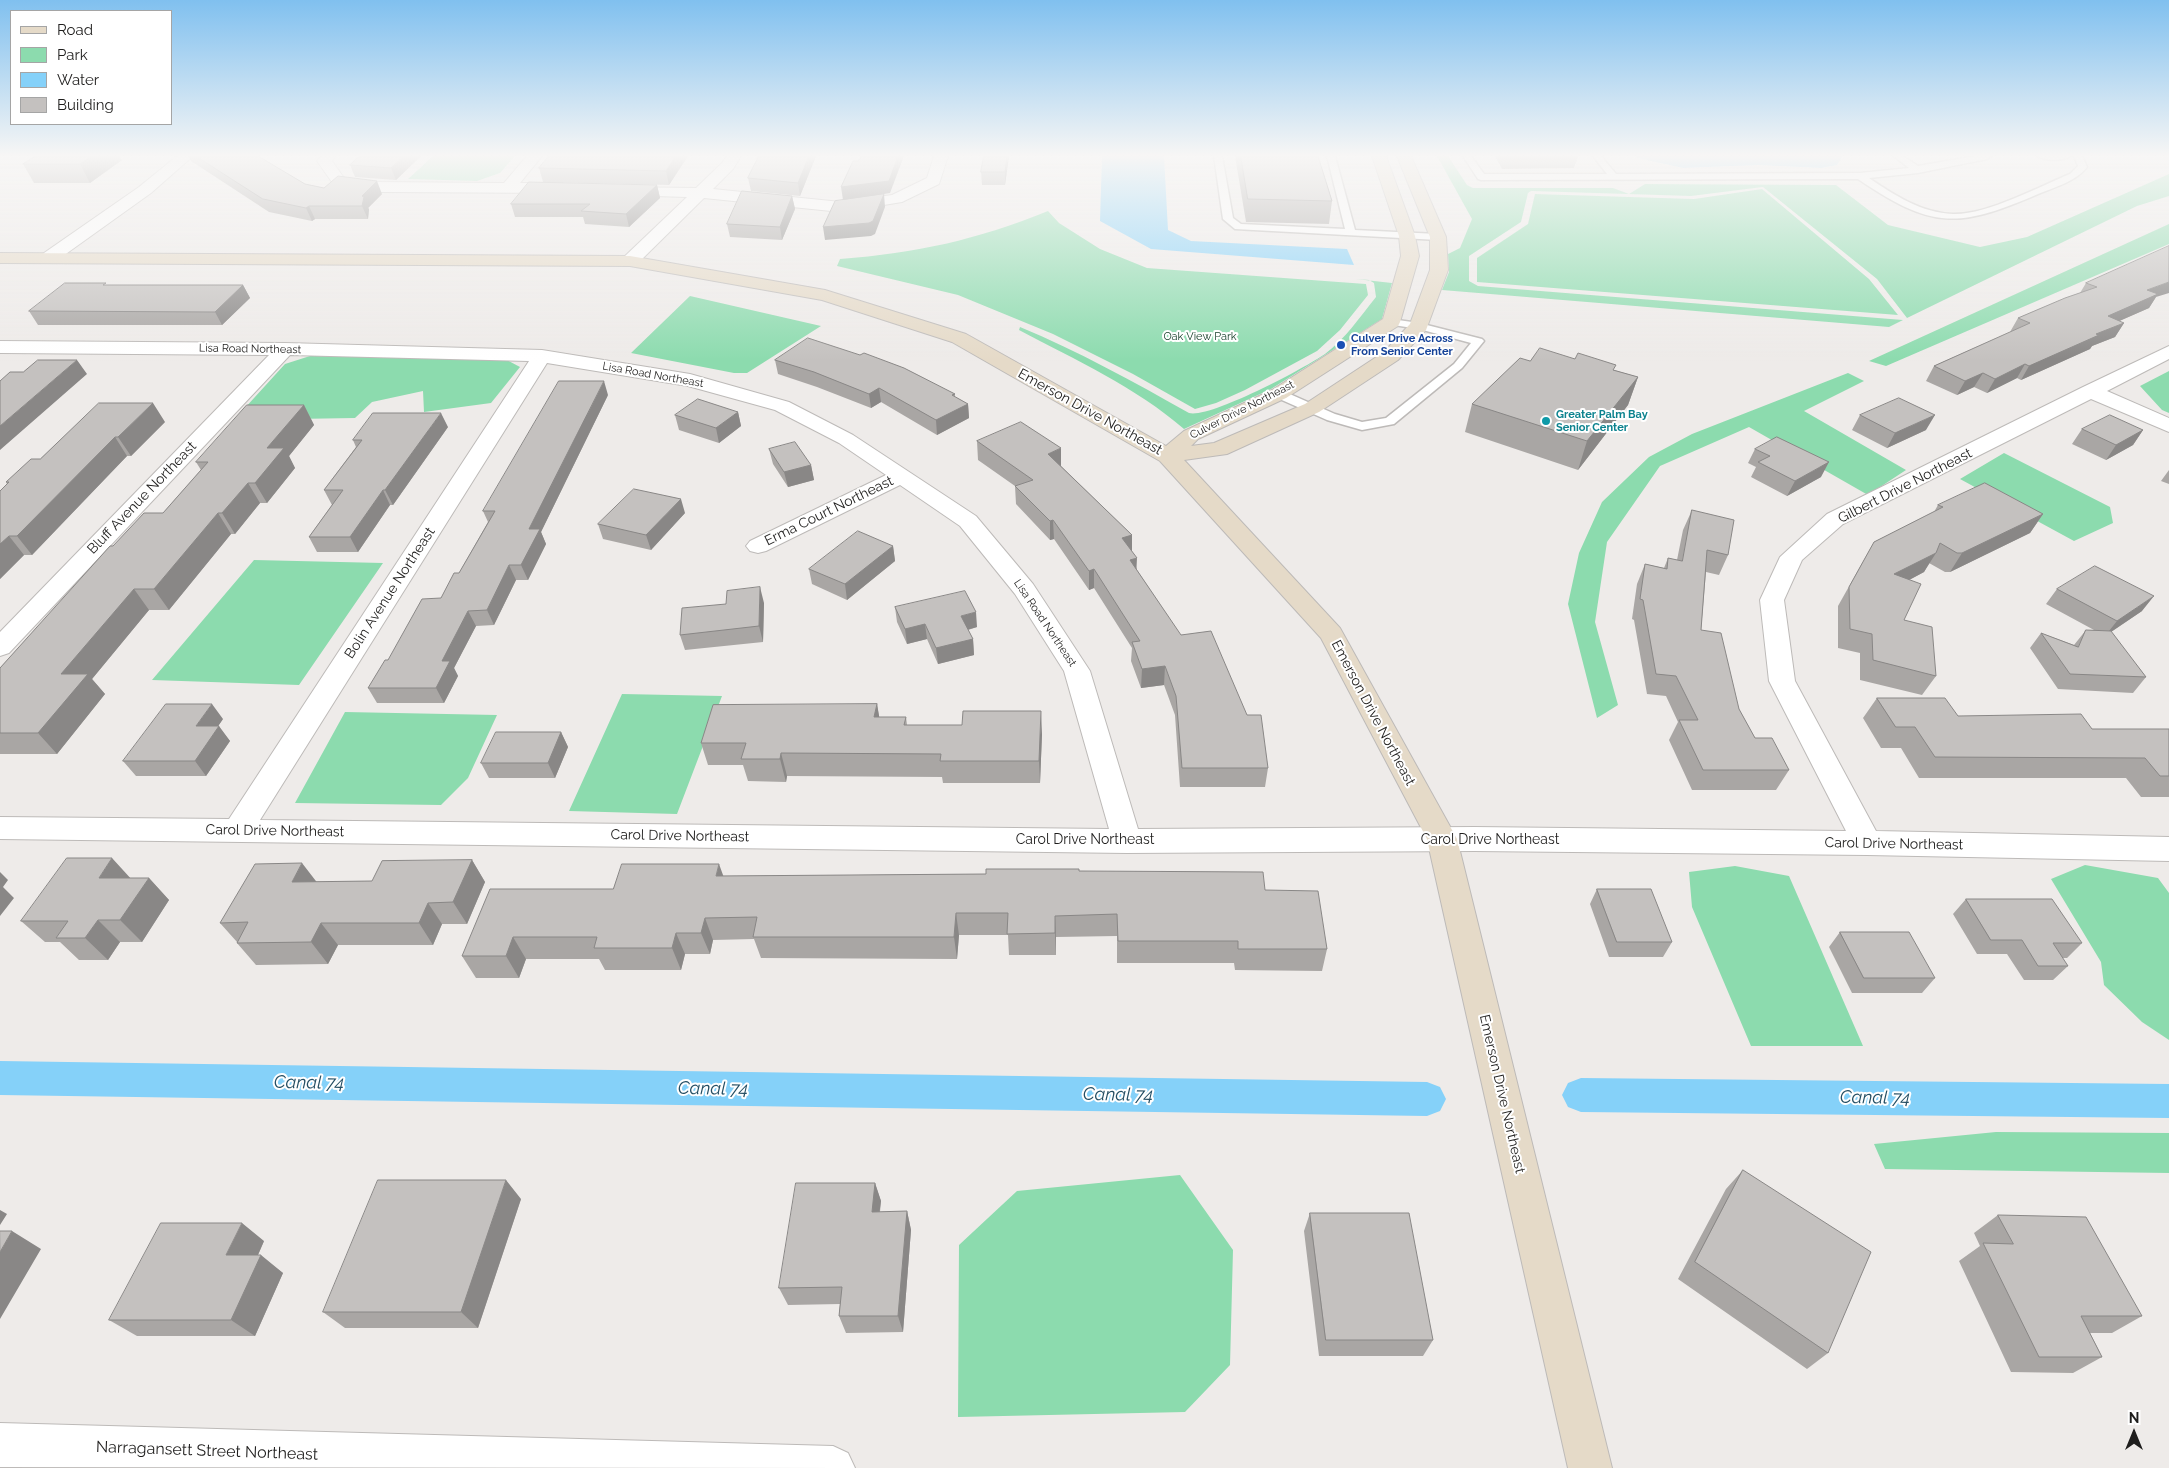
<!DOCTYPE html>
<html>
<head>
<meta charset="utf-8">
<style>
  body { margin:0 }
  #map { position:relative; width:2169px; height:1468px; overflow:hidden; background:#eeebe9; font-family:Raleway,sans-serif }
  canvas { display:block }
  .legend { position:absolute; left:10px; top:10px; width:162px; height:115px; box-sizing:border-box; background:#fff; border:1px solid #a5a5a5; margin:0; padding:6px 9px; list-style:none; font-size:15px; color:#1f1e1d }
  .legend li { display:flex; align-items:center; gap:10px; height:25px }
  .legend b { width:25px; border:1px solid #a5a5a5 }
  .north { position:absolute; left:2109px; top:1408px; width:50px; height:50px; -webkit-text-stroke:4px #fff; paint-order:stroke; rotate:0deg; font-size:14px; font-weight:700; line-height:20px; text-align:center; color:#1f1e1d }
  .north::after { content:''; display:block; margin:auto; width:18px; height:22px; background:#1f1e1d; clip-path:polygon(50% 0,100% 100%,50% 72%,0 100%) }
</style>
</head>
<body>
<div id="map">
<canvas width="2169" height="1468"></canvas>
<ul class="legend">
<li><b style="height:6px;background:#e5dac8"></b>Road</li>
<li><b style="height:14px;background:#8cdbae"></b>Park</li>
<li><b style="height:14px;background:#85d1f9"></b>Water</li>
<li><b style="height:14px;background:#c4c1bf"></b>Building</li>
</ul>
<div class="north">N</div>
</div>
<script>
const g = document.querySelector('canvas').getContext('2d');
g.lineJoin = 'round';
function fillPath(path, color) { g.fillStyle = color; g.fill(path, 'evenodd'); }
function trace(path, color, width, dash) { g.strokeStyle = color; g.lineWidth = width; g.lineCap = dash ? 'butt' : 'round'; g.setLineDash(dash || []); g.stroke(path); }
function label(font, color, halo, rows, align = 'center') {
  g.font = font + ' Raleway,sans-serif'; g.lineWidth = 4; g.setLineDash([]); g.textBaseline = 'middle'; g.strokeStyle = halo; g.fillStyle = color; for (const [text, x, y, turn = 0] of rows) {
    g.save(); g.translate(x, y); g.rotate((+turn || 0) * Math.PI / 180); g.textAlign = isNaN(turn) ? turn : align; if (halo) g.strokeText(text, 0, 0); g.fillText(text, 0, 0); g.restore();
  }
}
fillPath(new Path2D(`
  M433 156H515L500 173 477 181 408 179Z
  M1437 156H1448L1467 185 1473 188H1613L1629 194 1645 184 1836 185 1888 225 1980 247 2027 237 2169 174V196L2137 206 1907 318 1877 279 1763 187 1691 196 1531 191 1528 193 1521 222 1469 256V281L1478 286 1903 320 1889 327 1442 290 1449 272 1448 254 1460 248 1472 219Z
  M1762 189 1869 279 1898 315 1477 282V258L1528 224 1535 194 1694 199Z
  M1048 211 1059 223 1100 249 1147 268 1366 284 1368 295 1340 330 1317 351 1245 390 1216 403 1195 409 1133 374 1053 334 958 295 837 266 840 259C917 253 976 240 1048 211Z
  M2169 224V244L1886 366 1869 361Z
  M1356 279 1392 283 1382 319 1271 389 1184 429C1137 388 1074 359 1019 330L1020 327C1078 351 1134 382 1189 413 1209 419 1305 368 1325 354 1345 339 1360 317 1376 297L1374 283 1369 280Z
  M690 296 821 326 747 373H734L631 353Z
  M310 356 503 358 520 367 491 403 424 412 423 391 372 402 355 418 234 420 285 364Z
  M2169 371V413L2162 410 2140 386Z
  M1848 373 1864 381 1804 411 1906 470 1868 495 1749 427 1660 466 1607 542 1595 622 1618 705 1597 718 1568 604 1579 553 1602 502 1649 457 1692 434Z
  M2004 453 2110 507 2113 523 2074 541 1960 479Z
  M254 560 383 563 299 685 152 680Z
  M622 694 722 696 677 814 569 811Z
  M345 712 497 715 468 778 441 805 295 803Z
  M2085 865 2158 878 2169 893V1040L2142 1022 2104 985 2101 962 2051 879Z
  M1735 866 1789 876 1863 1046H1751L1692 907 1689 872Z
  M1996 1132 2169 1133V1173L1885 1169 1874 1144Z
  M1180 1175 1233 1250 1230 1365 1185 1412 958 1417 959 1245 1017 1191Z`), '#8cdbae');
fillPath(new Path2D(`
  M1102 156H1164L1168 230 1191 241 1347 249 1354 265 1151 249 1100 221Z
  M1636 156H1841L1842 157 1837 165 1821 168 1758 165 1683 168 1638 158Z`), '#85d1f9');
fillPath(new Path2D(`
  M0 1061 1427 1082 1440 1087 1446 1099 1440 1111 1427 1116 0 1095Z
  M1581 1078 2169 1084V1118L1581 1112 1568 1107 1562 1095 1568 1083Z`), '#85d1f9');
const lane = new Path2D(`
  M1214 156H1222L1233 218 1241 224 1345 229 1327 156H1335L1355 230 1438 234 1443 237 1438 240 1235 229 1223 219Z
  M1463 156H1471L1484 174H1607L1593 156H1601L1616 174 1860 173 1909 168 1894 156H1903L1918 166 1975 156H1991L1987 159 1918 173 1869 178C1894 195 1922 213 1953 214 1987 215 2038 187 2070 174L2078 166 2074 156H2082L2087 167C2075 182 2055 187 2038 194 1957 229 1932 229 1858 179L1481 180 1478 179Z
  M2038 156H2070C2064 161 2044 161 2038 156Z
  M1391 319 1419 323 1482 339 1484 341 1462 368 1394 424 1362 430 1327 420 1275 397 1273 394 1279 390 1283 391 1335 414 1362 422 1386 418 1454 364 1471 343 1419 329 1387 324 1386 322 1387 320Z`);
const street = new Path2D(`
  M177 156H193L151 193 56 261H44L41 257 44 253 139 187Z
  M321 156H335L332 161 344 178 377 182 504 183 527 156H542L520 183H562L567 185 570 188 567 191 562 193 377 192 334 185 317 161Z
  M727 156H741L733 169 713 189 841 202 892 195 927 178 934 156H948L939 184 902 202 841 212 704 198 636 265H624L621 261 624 257 687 197 620 195 614 193 612 190 614 187 696 188 722 163Z
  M0 341 285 343 542 350 690 374 789 402 853 435 976 516 1033 584 1090 671 1138 829 1474 827 1846 831 1769 681 1760 600 1780 557 1827 514 2083 387 2169 346V359L2107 391 2169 418V432L2091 399 1843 524 1802 560 1784 600 1795 681 1876 831 2169 837V861L1867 855 1474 851 1127 853 0 839V817L229 819 529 361 290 355 9 653 0 656V632L269 355 0 353ZM547 363 688 386 775 410 839 443 886 475 750 541 746 546 750 551 758 553 766 551 900 485 960 526 1015 594 1064 671 1109 829 260 820Z
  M0 1423 833 1446 848 1453 855 1468 0 1467Z`);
const secondary = new Path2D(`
  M1372 156H1386L1415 236 1419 256 1400 322 1398 326 1286 398 1198 439 1191 446 1214 443 1305 404 1384 352 1410 324 1430 270V237L1397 156H1411L1446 237 1448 270 1426 330 1398 360 1319 412 1227 454 1184 460 1340 628 1457 839 1612 1468H1568L1427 839 1321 638 1160 461 952 342 822 300 630 266 0 263V253L630 256 825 290 966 334 1166 446 1184 431 1272 390 1383 319 1401 256 1399 236Z`);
trace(lane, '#bdbab8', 3);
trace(street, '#bdbab8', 2);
trace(secondary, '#bdbab8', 2);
fillPath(lane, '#fff');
fillPath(street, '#fff');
fillPath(secondary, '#e5dac8');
fillPath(new Path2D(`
  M188 156H258L305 184 324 188 382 194 368 208 369 209 368 219H315L312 221 269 212 191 161Z
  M360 156H421L396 180 355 177 350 165Z
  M549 156H688L669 185 543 182 539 168Z
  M759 156H816L800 196 751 191 748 178Z
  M984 156H1009L1005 185H982L981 172Z
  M1235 156H1318L1332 201 1329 224 1246 222Z
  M1495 156H1578L1574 168 1502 169Z
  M122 160 90 183H34L23 164Z
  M657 185 660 198 629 227 585 224 583 217H515L511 204Z
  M792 196 795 209 782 240 730 237 727 224Z
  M2086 283 2156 297 2149 308 2119 321 2124 323 2115 337 2092 346 2090 349 2021 380 2017 378 1987 393 1974 387 1957 395 1926 381 1934 366 2010 332 2018 318 2080 293Z
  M107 285H243L250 298 222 325H38L29 311Z
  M775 360 955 394V397L968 404 969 418 937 435 881 402 871 408 817 387 778 374Z
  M1530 361 1614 370 1638 377 1628 405 1578 470 1465 432 1472 404Z
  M608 395 541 532 546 544 528 580H516L494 625 476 626 454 668 458 676 444 703H377L368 688 388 660 441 598 459 573 488 522 483 511Z
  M304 405 314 425 289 456 295 468 267 503H260L235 534H231L169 610H149L92 679 105 694 57 754H0V668L113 546 163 513 201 470 196 462Z
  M738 412 741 426 719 443 679 430 675 415Z
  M1860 415 1926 430 1887 448 1852 430Z
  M165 422 131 456H127L32 555H24L0 579 7 484 6 482 40 459Z
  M448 427 393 505H390L358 552H317L309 537 332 505 324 490 356 447 353 440Z
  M2082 429 2143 430 2133 445 2106 460 2072 444Z
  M977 441 1061 466 1132 535V551L1137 570 1268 768 1265 787H1180L1175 715 1164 685 1141 688 1131 661 1132 648 1094 588 1089 590 1054 539 1050 540 1016 504 1015 486 978 460Z
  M769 449 811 465 814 480 788 487 773 464Z
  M1755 449 1821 477 1787 496 1751 477 1756 467 1748 463Z
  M2169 470V484L2161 481Z
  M1938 505 2043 514 2030 533 1950 572H1945L1929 563 1924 572 1909 580 1904 620 1936 676 1922 695 1860 680V653L1838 648V606L1874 542 1934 512Z
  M1692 510 1728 555 1719 575 1706 572 1701 630 1739 709 1755 738 1789 770 1776 790H1692L1669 740 1678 722 1666 696 1647 694 1634 620 1632 619 1637 584 1645 564 1664 568 1668 558 1677 560 1683 530Z
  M685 513 651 550 603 539 598 524Z
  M893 546 895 561 847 600 812 584 809 569Z
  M2057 589 2142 611 2111 632 2146 677 2133 693 2058 689 2030 648 2041 633 2074 645 2086 630H2094L2046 604Z
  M764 603 763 642 685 650 680 635Z
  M895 607 977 627 968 630 973 639 974 655 938 664 927 639 907 644 897 622Z
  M1877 698 1958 716 2092 729H2169V797H2141L2126 778H1919L1901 748H1881L1863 718Z
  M877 704 879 717H906L907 725 1042 734 1040 783H943L942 777 787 776 786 782 748 781 743 765H708L701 743Z
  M223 719 218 726 230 741 206 776H136L123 761Z
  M561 732 568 747 555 778H489L481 763Z
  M472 860 485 882 467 924H442L433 945H338L328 964 256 965 237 943V942L220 923 316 882 372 881Z
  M1079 871 1265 890 1327 949 1322 971 1235 970 1234 963H1117V936L1056 937V955H1009L1008 935H959L957 959 761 958 754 939 713 940 710 954H685L681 970H605L599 959H526L519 978H476L462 956 613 889 724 876 986 874Z
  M130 878H149L169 900 142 942H120L108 960H79L60 942H45L21 921Z
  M1597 889 1672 942 1663 957H1609L1590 904Z
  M1966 899 2082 943 2067 958H2062L2068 966 2053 980H2024L2007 954H1977L1953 914Z
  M1840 932 1935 978 1922 993H1852L1829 947Z
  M1743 1170 1828 1353 1807 1369 1678 1279 1726 1189Z
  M875 1183 881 1201 880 1212 907 1211 911 1230 903 1332 846 1333 839 1316 840 1304 788 1305 779 1288Z
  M521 1199 478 1328H345L323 1312Z
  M1310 1213 1433 1340 1423 1356H1319L1304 1231Z
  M1998 1215 2142 1316 2112 1333H2090L2102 1357 2073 1373 2011 1372 1959 1261 1980 1246 1974 1233Z
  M264 1241 258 1255 283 1273 255 1336H137L109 1320Z`), '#a9a6a4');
fillPath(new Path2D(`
  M92 156H119L122 160 90 183 80 164Z
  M404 156H421L396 180 391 168Z
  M676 156H688L669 185 666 171Z
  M809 156H816L800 196 798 183Z
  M898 156H904L890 193 884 194 885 207 875 234 871 236 825 240 823 227 843 200 841 187Z
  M1007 156H1009L1005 185V172Z
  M377 181 382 194 368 208 369 209 368 219 362 206V196Z
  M657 185 660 198 629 227 626 214Z
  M792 196 795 209 782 240 780 227Z
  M309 206 315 219 312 221 306 208Z
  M2169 282V293L2156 297 2149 308 2099 330 2108 316 2147 290Z
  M243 285 250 298 222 325 215 312Z
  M2124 323 2115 337 2092 346 2090 349 2021 380 2029 366 2096 334Z
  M77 360 87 374 0 450V426Z
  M2025 364 2017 378 1987 393 1995 379Z
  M1983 373 1974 387 1957 395 1965 381Z
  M1638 377 1628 405 1578 470 1587 441Z
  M604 381 608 395 541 532 546 544 528 580 521 565 529 529Z
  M879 388 881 402 871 408 869 394Z
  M153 403 165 422 131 456 118 437Z
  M968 404 969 418 937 435 936 420Z
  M304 405 314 425 289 456 295 468 267 503 255 483 267 448Z
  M738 412 741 426 719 443 716 428Z
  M441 413 448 427 393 505 385 490Z
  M1935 415 1926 430 1887 448 1895 433Z
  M2143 430 2133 445 2106 460 2116 445Z
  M115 437 127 456 32 555 17 536Z
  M1061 448V466L1048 472V454Z
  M1829 462 1821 477 1787 496 1795 481Z
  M811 465 814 480 788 487 784 472Z
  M248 483 260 503 235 534 222 513Z
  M383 490 390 505 358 552 350 537Z
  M681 499 685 513 651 550 646 535Z
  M218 513 231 534 169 610 154 589Z
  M2043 514 2030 533 1950 572 1962 553Z
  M1053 520 1054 539 1050 540V521Z
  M1132 535V554L1122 538Z
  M9 536 24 555 0 579V544Z
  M893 546 895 561 847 600 845 584Z
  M1936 553 1924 572 1883 594 1894 574Z
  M1137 558 1136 577 1130 560Z
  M509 565 516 580 494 625 487 610Z
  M1094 569V588L1089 590V571Z
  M760 587 764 603 763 642 759 626Z
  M134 589 149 610 92 679 105 694 57 754 38 733 61 674Z
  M2154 596 2142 611 2105 636 2117 621Z
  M468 611 476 626 454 668 458 676 444 703 436 688 442 661Z
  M976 612 977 627 963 631 961 616Z
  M925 624 927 639 907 644 905 629Z
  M973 639 974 655 938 664 936 648Z
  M1165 666 1164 685 1141 688 1142 669Z
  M212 704 223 719 208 741 196 726Z
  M877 704 881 727 874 717Z
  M1041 711 1042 734 1040 783 1039 761Z
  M219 726 230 741 206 776 195 761Z
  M561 732 568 747 555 778 548 763Z
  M781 753 787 776 786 782 780 759Z
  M112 858 133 881 99 878Z
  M472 860 485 882 467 924 453 902Z
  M302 863 319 885 292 882Z
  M719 864 727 886 716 876Z
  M0 872 8 880 3 887 14 898 0 916Z
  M149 878 169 900 142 942 120 920Z
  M428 903 442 924 433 945 419 923Z
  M956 913 959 935 957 959 954 937Z
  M1055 916 1056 937V955L1055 933Z
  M705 918 713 940 710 954 701 933Z
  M98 920 120 942 108 960 85 938Z
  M321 923 338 945 328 964 311 942Z
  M676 933 685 954 681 970 672 948Z
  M513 937 526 959 519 978 506 956Z
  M506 1180 521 1199 478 1328 461 1312Z
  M875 1183 881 1201 877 1230 872 1212Z
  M0 1210 7 1214 0 1225Z
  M907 1211 911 1230 903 1332 898 1316Z
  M242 1223 264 1241 250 1273 226 1255Z
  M12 1231 41 1249 0 1319V1252Z
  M261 1255 283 1273 255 1336 231 1320Z`), '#898786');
const building = new Path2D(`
  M36 156H92L80 164H23Z
  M196 156H258L305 184 324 188 338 176 377 181 362 196 364 197 362 206H309L306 208 263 199Z
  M360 156H404L391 168 350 165Z
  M549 156H676L666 171 539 168Z
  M759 156H809L798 183 748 178Z
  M862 156H898L889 181 841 187 853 161H858Z
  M984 156H1007L1005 172H981Z
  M1241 156H1318L1332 201 1248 199Z
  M529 182 657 185 626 214 581 211 590 204H511Z
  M742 191 792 196 780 227 727 224Z
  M884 194 873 221 869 223 823 227 835 201Z
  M2169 246V282L2147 290 2158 294 2108 316 2124 323 2096 334 2099 335 2029 366 2025 364 1995 379 1983 373 1965 381 1934 366 2030 323 2018 318 2065 298 2097 287 2086 283Z
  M65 283H106L103 285H243L215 312 29 311Z
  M808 338 860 355 864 353 904 368 955 394 952 395 968 404 936 420 879 388 869 394 814 372 775 360Z
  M1540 348 1575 359 1578 353 1616 365 1613 370 1638 377 1587 441 1472 404 1520 358 1530 361Z
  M38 360H77L0 426V381L10 372H23Z
  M559 381H604L529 529H540L521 565H509L487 610 468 611 442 661H450L436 688H368L385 660H388L422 599 441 598 454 573H459L495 511H483Z
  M1899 398 1935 415 1895 433 1860 415Z
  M698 399 738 412 716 428 675 415Z
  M99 403H153L118 437H115L17 536H9L0 544V491L9 482H6L31 459H40Z
  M247 405H304L267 448H284L255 483H248L222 513H218L154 589H134L61 674H88L38 733H0V668L110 546H113L144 513H163L208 462H196Z
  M373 413H441L385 490H383L350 537H309L343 490H324L362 440H353Z
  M2110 415 2143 430 2116 445 2082 429Z
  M1021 422 1061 448 1048 454 1132 535 1122 538 1137 558 1130 560 1181 635 1211 631 1247 715H1261L1268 768H1182L1176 696 1165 666 1142 669 1132 642 1140 641 1094 569 1089 571 1053 520 1050 521 1015 486 1033 480 977 441Z
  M1777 437 1829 462 1795 481 1758 462 1770 456 1755 449Z
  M795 442 811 465 784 472 769 449Z
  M1985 483 2043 514 1962 553H1957L1940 543 1936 553 1894 574 1921 584 1904 620 1932 627 1936 676 1873 660 1872 634 1850 629 1849 587 1874 542 1943 507 1938 505Z
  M634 489 681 499 646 535 598 524Z
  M1692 510 1734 520 1728 555 1707 550 1701 630 1721 633 1739 709 1755 738H1772L1789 770H1703L1679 720H1698L1676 676 1656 674 1643 600 1640 599 1645 564 1667 569 1668 558 1682 561Z
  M858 531 893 546 845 584 809 569Z
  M2095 566 2154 596 2117 621 2057 589Z
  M760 587 759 626 680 635 682 608 726 604 727 591Z
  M965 591 976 612 961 616 973 639 936 648 925 624 905 629 895 607Z
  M2086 630 2111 631 2146 677 2070 674 2041 633 2078 647Z
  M1877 698H1945L1958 716 2081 714 2092 729H2169V776H2160L2145 758 1935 757 1915 727H1896Z
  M166 704H212L196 726H219L195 761H123Z
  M877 704 874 717H906L904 725H962L963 711H1041L1039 761H940L941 754 781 753 780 759H741L746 743H701L713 705Z
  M496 732H561L548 763H481Z
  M67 858H112L99 878H149L120 920H98L85 938H56L68 921H21Z
  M472 860 453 902 428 903 419 923H321L311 942 237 943 248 922 220 923 255 864 302 863 292 882 372 881 382 861Z
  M622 864H719L716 876 986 874V869H1079V871L1263 872 1265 890 1318 891 1327 949H1238V941H1118L1117 914 1055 916V933L1007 934 1008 913H956L954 937H753L757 917 705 918 701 933H676L672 948H594L597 937H513L506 956H462L490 889H613Z
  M1597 889H1651L1672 942H1617Z
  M1966 899H2052L2082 943H2053L2068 966H2038L2022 940H1991Z
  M1840 932H1909L1935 978H1864Z
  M1743 1170 1871 1252 1828 1353 1695 1262Z
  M378 1180H506L461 1312H323Z
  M796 1183H875L872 1212 907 1211 898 1316H839L842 1287 779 1288Z
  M1310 1213H1409L1433 1340H1326Z
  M1998 1215 2086 1217 2142 1316H2081L2102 1357H2039L1983 1243 2013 1244Z
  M161 1223H242L226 1255H261L231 1320H109Z
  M0 1231H12L0 1252Z`);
fillPath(building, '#c4c1bf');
trace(building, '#898786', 1);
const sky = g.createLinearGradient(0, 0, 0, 361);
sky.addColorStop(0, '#80c0ef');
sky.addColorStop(0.43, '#f7f6f5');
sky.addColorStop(1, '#f7f6f500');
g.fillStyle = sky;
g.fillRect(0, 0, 2169, 361);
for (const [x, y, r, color] of [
  [1341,345,5,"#1a4fb4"],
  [1546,421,5,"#0f9aa8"]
]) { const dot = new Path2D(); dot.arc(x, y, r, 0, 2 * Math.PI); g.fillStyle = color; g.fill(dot); trace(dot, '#fff', 2); }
label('11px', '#143c27', '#fff', [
  ["Oak View Park",1200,337]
]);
label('bold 11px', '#164399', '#fff', [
  ["Culver Drive Across",1351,339],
  ["From Senior Center",1351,352]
], 'left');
label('11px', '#1f1e1d', '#fff', [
  ["Lisa Road Northeast",250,349,1],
  ["Lisa Road Northeast",653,375,10],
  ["Culver Drive Northeast",1242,410,-27],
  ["Lisa Road Northeast",1045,623,56]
]);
label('bold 11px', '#0d838f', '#fff', [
  ["Greater Palm Bay",1556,415],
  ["Senior Center",1556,428]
], 'left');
label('14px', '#1f1e1d', '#fff', [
  ["Emerson Drive Northeast",1090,412,29],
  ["Gilbert Drive Northeast",1905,486,-27],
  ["Bluff Avenue Northeast",142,498,-46],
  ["Erma Court Northeast",829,511,-26],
  ["Bolin Avenue Northeast",390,593,-57],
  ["Emerson Drive Northeast",1373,713,62],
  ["Carol Drive Northeast",275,831,1],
  ["Carol Drive Northeast",680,836,1],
  ["Carol Drive Northeast",1085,840],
  ["Carol Drive Northeast",1490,840],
  ["Carol Drive Northeast",1894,844,1],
  ["Emerson Drive Northeast",1502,1094,77]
]);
label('16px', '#1f1e1d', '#fff', [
  ["Narragansett Street Northeast",207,1451,2]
]);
label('italic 18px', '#244e63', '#fff', [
  ["Canal 74",309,1083,1],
  ["Canal 74",713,1089,1],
  ["Canal 74",1118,1095,1],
  ["Canal 74",1875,1098,1]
]);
</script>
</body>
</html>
